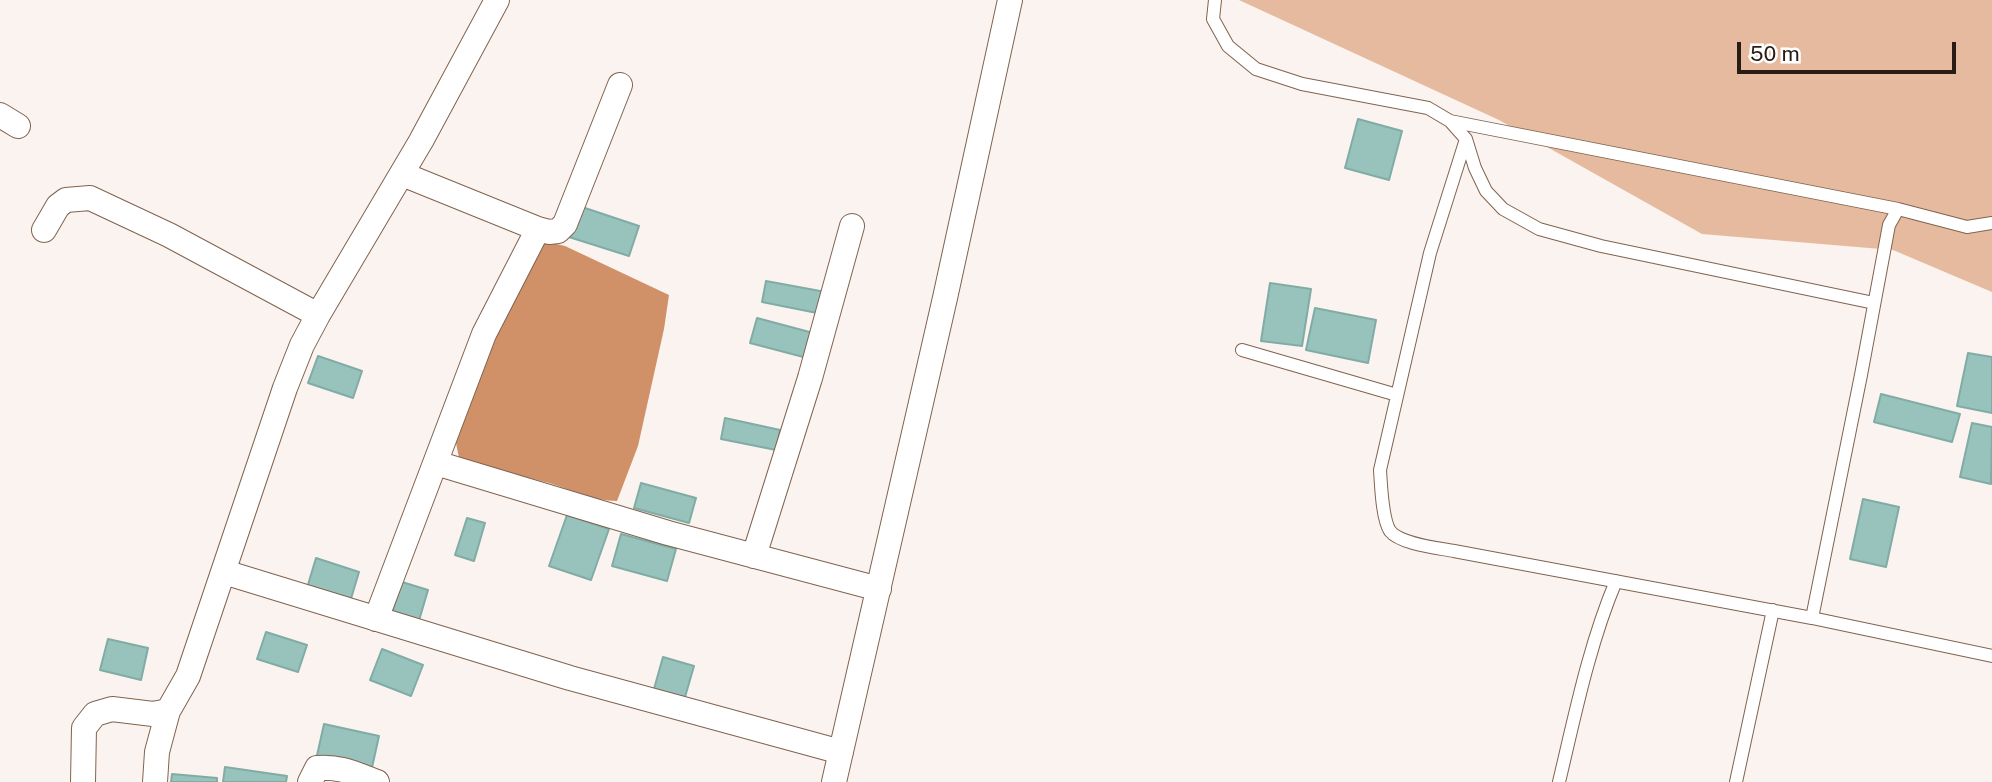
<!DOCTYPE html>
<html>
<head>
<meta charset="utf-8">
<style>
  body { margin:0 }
  #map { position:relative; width:1992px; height:782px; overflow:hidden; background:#fbf3ef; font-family:"Public Sans",sans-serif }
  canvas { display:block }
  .scale { position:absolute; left:1737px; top:42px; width:219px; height:32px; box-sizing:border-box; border:4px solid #281c14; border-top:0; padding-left:9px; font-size:21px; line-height:24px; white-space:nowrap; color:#281c14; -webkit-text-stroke:5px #fff; paint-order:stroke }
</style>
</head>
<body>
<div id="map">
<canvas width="1992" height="782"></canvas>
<div class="scale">50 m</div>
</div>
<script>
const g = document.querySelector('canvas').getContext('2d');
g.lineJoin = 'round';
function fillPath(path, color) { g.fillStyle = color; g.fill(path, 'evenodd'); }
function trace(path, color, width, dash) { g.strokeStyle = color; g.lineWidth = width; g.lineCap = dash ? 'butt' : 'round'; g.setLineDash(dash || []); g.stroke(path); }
fillPath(new Path2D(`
  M1239 0H1992V292L1893 250 1702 234 1499 120Z`), '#e6ba9e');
fillPath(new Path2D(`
  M544 241 565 246 669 295 664 329 638 446 617 501C593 501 572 490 549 483 519 475 489 468 459 458L455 438 506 313Z`), '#d09168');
const building = new Path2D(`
  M1358 119 1402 131 1389 180 1345 168Z
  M579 206 639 226 629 256 569 237Z
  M766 281 831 293 827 315 762 302Z
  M1270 283 1311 289 1302 346 1261 341Z
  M1315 308 1376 320 1368 363 1306 350Z
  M757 318 817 334 811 359 750 343Z
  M1968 353 1992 357V413L1957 406Z
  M318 356 362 371 353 398 308 383Z
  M1881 394 1960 414 1952 442 1874 422Z
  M725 418 780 430 776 450 721 439Z
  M1972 423 1992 427 1991 484 1960 477Z
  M641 483 696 498 689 523 634 508Z
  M1863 499 1899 507 1886 567 1850 559Z
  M567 515 609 529 591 580 549 566Z
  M467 518 485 523 474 561 455 555Z
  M621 534 676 549 667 581 612 566Z
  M316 558 359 572 350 602 307 588Z
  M402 582 428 590 418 624 391 616Z
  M266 632 307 645 298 672 257 659Z
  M108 639 148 648 141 680 100 670Z
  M382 649 423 665 411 696 370 680Z
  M663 657 694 666 683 704 652 696Z
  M324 724 379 736 371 772 316 760Z
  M225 767 287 776 286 782H223Z
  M172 774 217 778V782H171Z`);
fillPath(building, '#97c3bc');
trace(building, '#80aca5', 2);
const service = new Path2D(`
  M1215 0 1213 19 1228 46 1256 69 1302 84 1428 108 1450 121 1466 139 1475 168 1486 191 1503 209 1539 229 1601 246 1874 303
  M1450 121 1898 209
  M1466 139 1430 253 1380 470C1381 484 1382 519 1390 531 1400 544 1438 548 1454 551L1812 618 1992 656
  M1242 350 1397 395
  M1812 618 1861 375 1889 225 1898 209 1967 227 1992 223
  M1559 782C1575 715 1589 645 1616 581
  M1736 782 1773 610`);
const minor = new Path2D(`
  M0 115 18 126
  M402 174 538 229 549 232 558 231 565 224 620 85
  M44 230 58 206 66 200 90 198 169 235 318 315
  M436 463 668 533 879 589
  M754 556 810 378 852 226
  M224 572 570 678 841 752
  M376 619 484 334 538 229
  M83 782 84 728 95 714 112 709 153 714 168 711 188 676 285 388 302 345 318 315 421 141 497 0
  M155 782 157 752 168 711
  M310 782 317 768C341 766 355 774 377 782
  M834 782 945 298 1010 0`);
trace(service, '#80634f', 14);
trace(minor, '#80634f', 26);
trace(service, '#fff', 12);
trace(minor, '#fff', 24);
</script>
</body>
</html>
